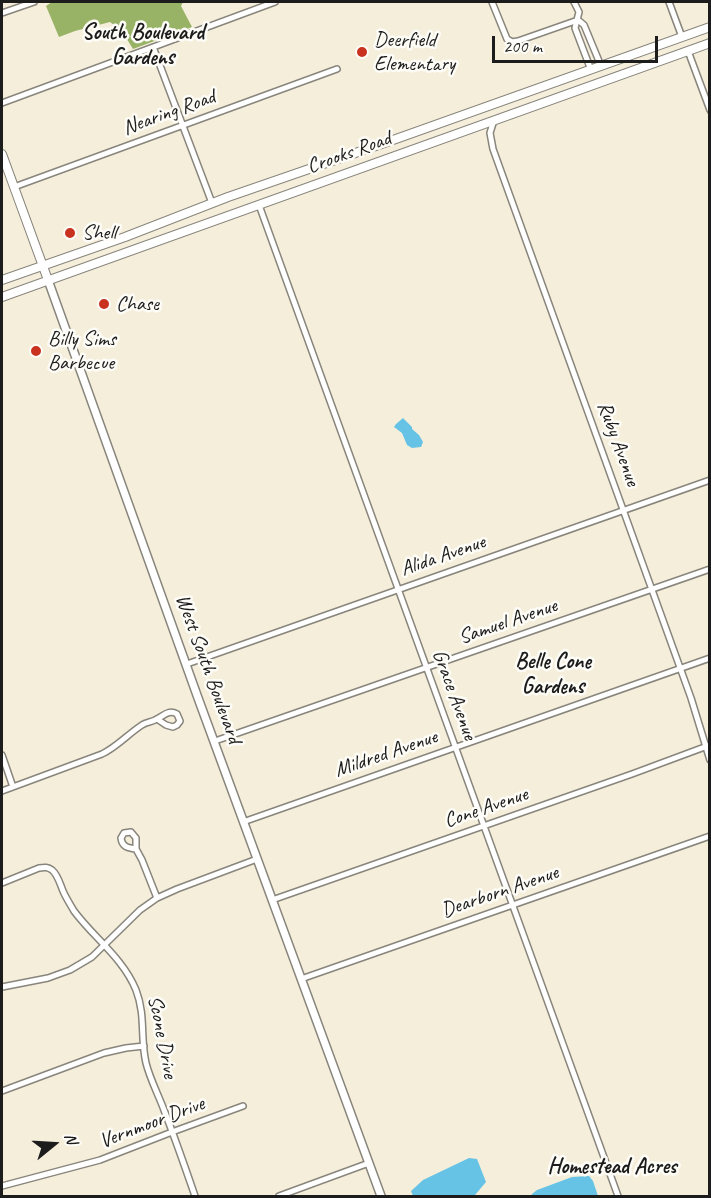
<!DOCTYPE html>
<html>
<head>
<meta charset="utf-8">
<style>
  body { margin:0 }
  #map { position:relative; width:711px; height:1198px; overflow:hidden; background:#f5eedb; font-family:Caveat,sans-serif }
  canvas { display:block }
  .frame { position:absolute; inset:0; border:3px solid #1c1c1c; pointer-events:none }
  .north { position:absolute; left:24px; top:1114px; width:60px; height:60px; -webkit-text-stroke:4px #fdfcf7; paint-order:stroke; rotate:72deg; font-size:16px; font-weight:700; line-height:24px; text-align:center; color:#1c1c1c }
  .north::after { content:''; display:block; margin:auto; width:21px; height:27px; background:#1c1c1c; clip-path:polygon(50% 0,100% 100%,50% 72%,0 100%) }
  .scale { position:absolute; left:492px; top:36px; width:166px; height:27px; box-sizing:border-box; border:3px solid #1c1c1c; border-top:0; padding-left:8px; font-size:18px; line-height:21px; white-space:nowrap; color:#1c1c1c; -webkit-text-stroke:4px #fdfcf7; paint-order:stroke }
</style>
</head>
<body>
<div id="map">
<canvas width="711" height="1198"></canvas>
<div class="frame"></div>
<div class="north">N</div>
<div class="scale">200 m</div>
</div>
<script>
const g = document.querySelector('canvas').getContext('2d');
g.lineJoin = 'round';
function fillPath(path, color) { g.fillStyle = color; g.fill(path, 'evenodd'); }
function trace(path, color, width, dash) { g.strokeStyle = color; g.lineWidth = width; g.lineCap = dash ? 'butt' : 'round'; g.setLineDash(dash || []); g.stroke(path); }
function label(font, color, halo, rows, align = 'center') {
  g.font = font + ' Caveat,sans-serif'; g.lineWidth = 5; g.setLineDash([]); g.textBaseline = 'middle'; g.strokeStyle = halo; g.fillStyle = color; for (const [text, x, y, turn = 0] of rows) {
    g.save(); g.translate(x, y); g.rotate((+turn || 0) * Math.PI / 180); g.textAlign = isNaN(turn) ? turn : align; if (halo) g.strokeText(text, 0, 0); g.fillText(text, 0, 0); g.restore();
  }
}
fillPath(new Path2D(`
  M52 2H183L181 6 192 27 133 49 122 31 110 22 75 31 59 37 46 6Z`), '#98b366');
fillPath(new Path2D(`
  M403 418 412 427V429L419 435 423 442 421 447 412 448 407 445 402 433 394 427 396 424Z
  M469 1158 477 1159 486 1182 475 1195 471 1196H413L411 1191 423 1180Z
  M589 1176 593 1181 598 1196H531L532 1194 537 1190 572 1177Z`), '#67c3e5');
const minor = new Path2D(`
  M492 2 507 39 512 42 518 41 578 20
  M574 2 579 12 575 28 591 70
  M669 2 682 37
  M2 13 34 2
  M578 20 584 25 601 66
  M153 47 212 203
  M688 51 710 110
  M2 103 275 2
  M494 120 490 133 493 149 691 698 710 760
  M14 187 337 69
  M259 205 618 1196
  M187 664 710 480
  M215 741 710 569
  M2 755 13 787
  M2 791 102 754C117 747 128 734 142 725 146 722 151 722 155 720 164 716 168 709 177 714L180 721 177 725 173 727 166 725 157 719
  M243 822 710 658
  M136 849C128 848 122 847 121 838L124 833 131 832 136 838V849L142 860 157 898
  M2 883 39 868C45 867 48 867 52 870 58 875 60 884 63 891 66 898 70 904 74 911 94 938 123 958 136 990 146 1016 140 1038 146 1063 150 1079 158 1094 164 1110 175 1138 185 1167 195 1196
  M272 900 632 774 710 745
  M301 979 710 836
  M2 987 48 978 70 970 92 957 140 910 157 898 177 889 257 859
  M2 1091 104 1053 126 1048 144 1046
  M2 1186 100 1160 172 1132 243 1106
  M279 1196 369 1163`);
const tertiary = new Path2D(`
  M48 280 198 698 381 1196`);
const secondary = new Path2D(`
  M2 154 48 280
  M2 280 125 237 228 197 393 140 710 27
  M2 297 710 43`);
trace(minor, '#88857c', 8);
trace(tertiary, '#88857c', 10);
trace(secondary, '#88857c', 10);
trace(minor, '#fff', 5);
trace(tertiary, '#fff', 7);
trace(secondary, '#fff', 8);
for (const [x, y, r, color] of [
  [362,52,6,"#c8321e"],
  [70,233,6,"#c8321e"],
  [104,304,6,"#c8321e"],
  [36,351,6,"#c8321e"]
]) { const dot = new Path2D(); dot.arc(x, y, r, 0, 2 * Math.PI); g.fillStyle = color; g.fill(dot); trace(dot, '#fdfcf7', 2); }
label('21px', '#1c1c1c', '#fdfcf7', [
  ["Deerfield",374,40],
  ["Elementary",374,64],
  ["Shell",82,233],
  ["Chase",116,304],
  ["Billy Sims",48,339],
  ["Barbecue",48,363]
], 'left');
label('21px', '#1c1c1c', '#fdfcf7', [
  ["Nearing Road",169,113,-20],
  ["Crooks Road",349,153,-20],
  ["Ruby Avenue",618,444,70],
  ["Alida Avenue",443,556,-19],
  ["Samuel Avenue",508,622,-19],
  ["West South Boulevard",208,669,70],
  ["Grace Avenue",454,695,70],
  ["Mildred Avenue",386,754,-19],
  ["Cone Avenue",486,808,-19],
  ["Dearborn Avenue",500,892,-19],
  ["Scone Drive",162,1037,79],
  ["Vernmoor Drive",152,1123,-21]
]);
label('bold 22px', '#1c1c1c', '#fdfcf7', [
  ["South Boulevard",143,33],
  ["Gardens",143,58],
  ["Belle Cone",553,662],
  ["Gardens",553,687],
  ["Homestead Acres",612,1167]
]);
</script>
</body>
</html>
